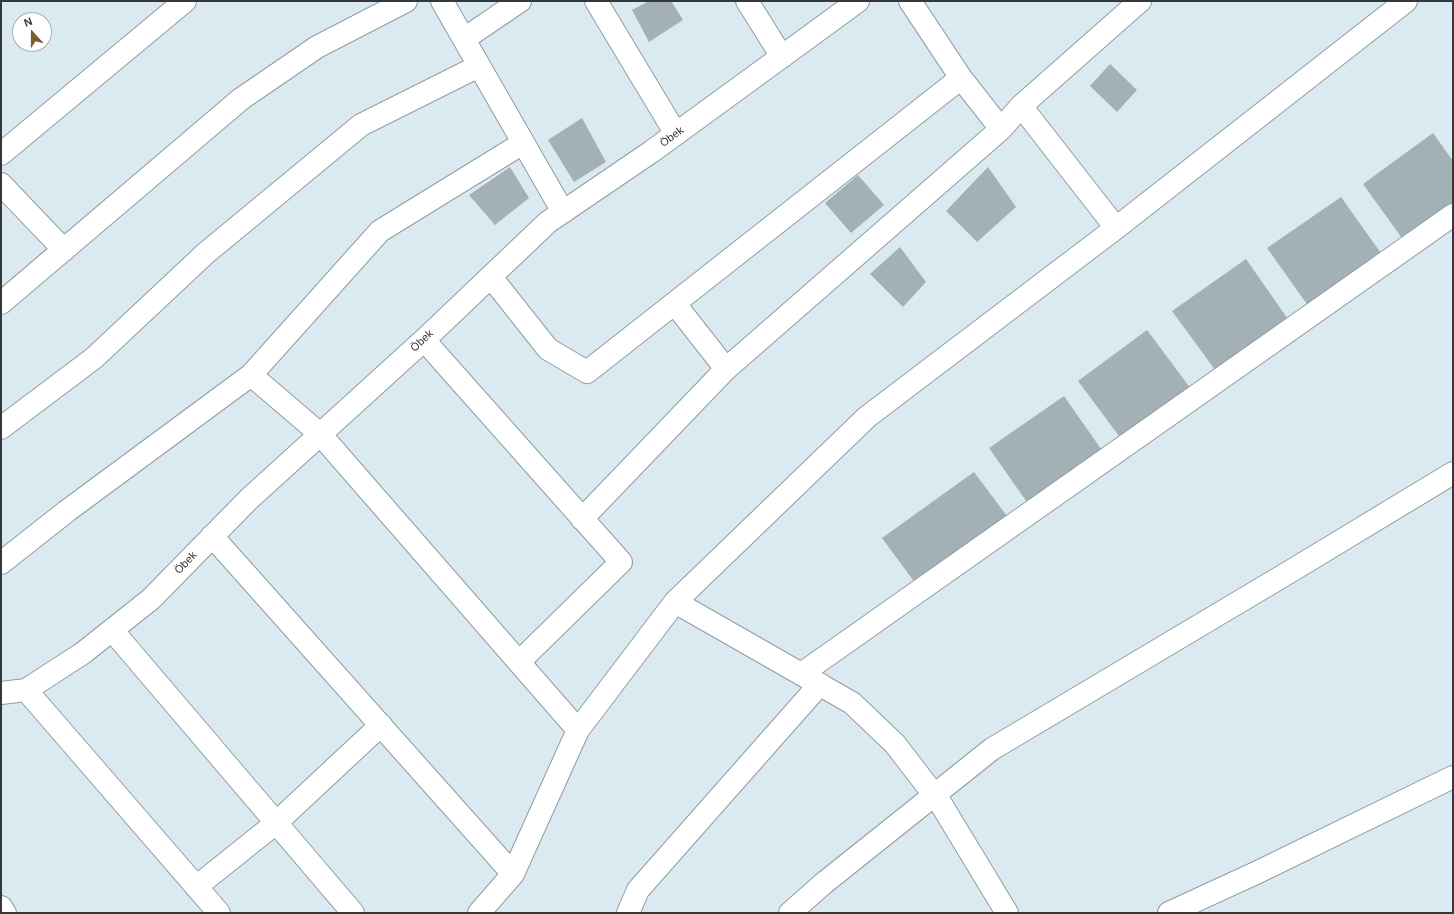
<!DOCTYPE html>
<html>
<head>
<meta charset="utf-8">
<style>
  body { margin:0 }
  #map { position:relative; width:1454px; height:914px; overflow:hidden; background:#dbeaf0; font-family:Arial,sans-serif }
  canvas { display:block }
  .frame { position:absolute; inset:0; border:2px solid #32383b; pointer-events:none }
  .north { position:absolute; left:12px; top:12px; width:40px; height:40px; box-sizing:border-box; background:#fff; border:1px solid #adafb1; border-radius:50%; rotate:339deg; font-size:11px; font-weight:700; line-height:16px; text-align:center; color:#32383b }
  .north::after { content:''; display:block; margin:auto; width:14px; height:18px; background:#7a5c30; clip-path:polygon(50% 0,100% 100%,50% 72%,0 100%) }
</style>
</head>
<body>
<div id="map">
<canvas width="1454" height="914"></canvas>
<div class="frame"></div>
<div class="north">N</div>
</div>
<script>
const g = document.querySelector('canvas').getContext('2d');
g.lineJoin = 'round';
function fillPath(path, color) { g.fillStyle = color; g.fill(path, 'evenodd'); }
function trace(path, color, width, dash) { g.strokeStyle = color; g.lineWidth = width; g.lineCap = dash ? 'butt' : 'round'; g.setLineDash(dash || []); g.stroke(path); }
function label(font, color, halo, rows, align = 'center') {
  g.font = font + ' Arial,sans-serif'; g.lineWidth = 4; g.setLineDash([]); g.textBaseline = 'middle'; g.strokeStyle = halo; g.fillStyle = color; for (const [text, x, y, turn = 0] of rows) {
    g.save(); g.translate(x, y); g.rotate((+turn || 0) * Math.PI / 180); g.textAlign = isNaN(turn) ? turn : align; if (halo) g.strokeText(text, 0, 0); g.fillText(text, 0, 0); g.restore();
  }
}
fillPath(new Path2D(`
  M649 1H671L683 20 649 42 632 10Z
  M1110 64 1137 90 1117 112 1090 86Z
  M582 118 606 162 574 182 548 140Z
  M1433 133 1453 161V206L1404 241 1363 184Z
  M510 167 529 198 495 225 469 195Z
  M988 167 1016 207 977 242 946 211Z
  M858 175 884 205 851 233 825 203Z
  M1341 197 1383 256 1309 307 1267 248Z
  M900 247 926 282 903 307 870 274Z
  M1246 259 1290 322 1218 374 1172 311Z
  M1147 330 1191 389 1122 440 1078 381Z
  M1064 396 1106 456 1031 508 989 448Z
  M974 472 1010 520 918 587 882 538Z`), '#a3b1b7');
const street = new Path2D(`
  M442 1 563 212
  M596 1 676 134
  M747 1 782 57
  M910 1 961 78 1001 129
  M464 39 520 1
  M1021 106 1116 228
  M1 154 185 1
  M1 184 64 250
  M491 277 548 349 587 372 961 78
  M1 303 241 99 317 47 406 1
  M675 304 726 369 1001 129 1021 106 1140 1
  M424 340 621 562 519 662
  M251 375 320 434 578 730
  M1 428 94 358 206 253 361 125 479 66
  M582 519 726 369
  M212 536 513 874
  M1 563 67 511 251 375 380 231 523 143
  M675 602 852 703 895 744 941 804 1007 913
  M112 630 353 913
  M801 674 1453 215
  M26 690 219 913
  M1 693 26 690 83 653 151 599 249 499 424 340 548 222 651 152 858 1
  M196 887 276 823 381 725
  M1 907 5 913
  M479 913 513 874 578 730 675 602 867 417 1116 228 1406 1
  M628 913 638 890 820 684
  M790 913 824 883 992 749 1291 571 1453 473
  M1169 913 1258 872 1453 777`);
trace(street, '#8f9da3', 24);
trace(street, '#fff', 22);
label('11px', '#32383b', '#fff', [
  ["Öbek",672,137,-36],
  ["Öbek",422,341,-43],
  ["Öbek",186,563,-46]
]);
</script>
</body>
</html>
